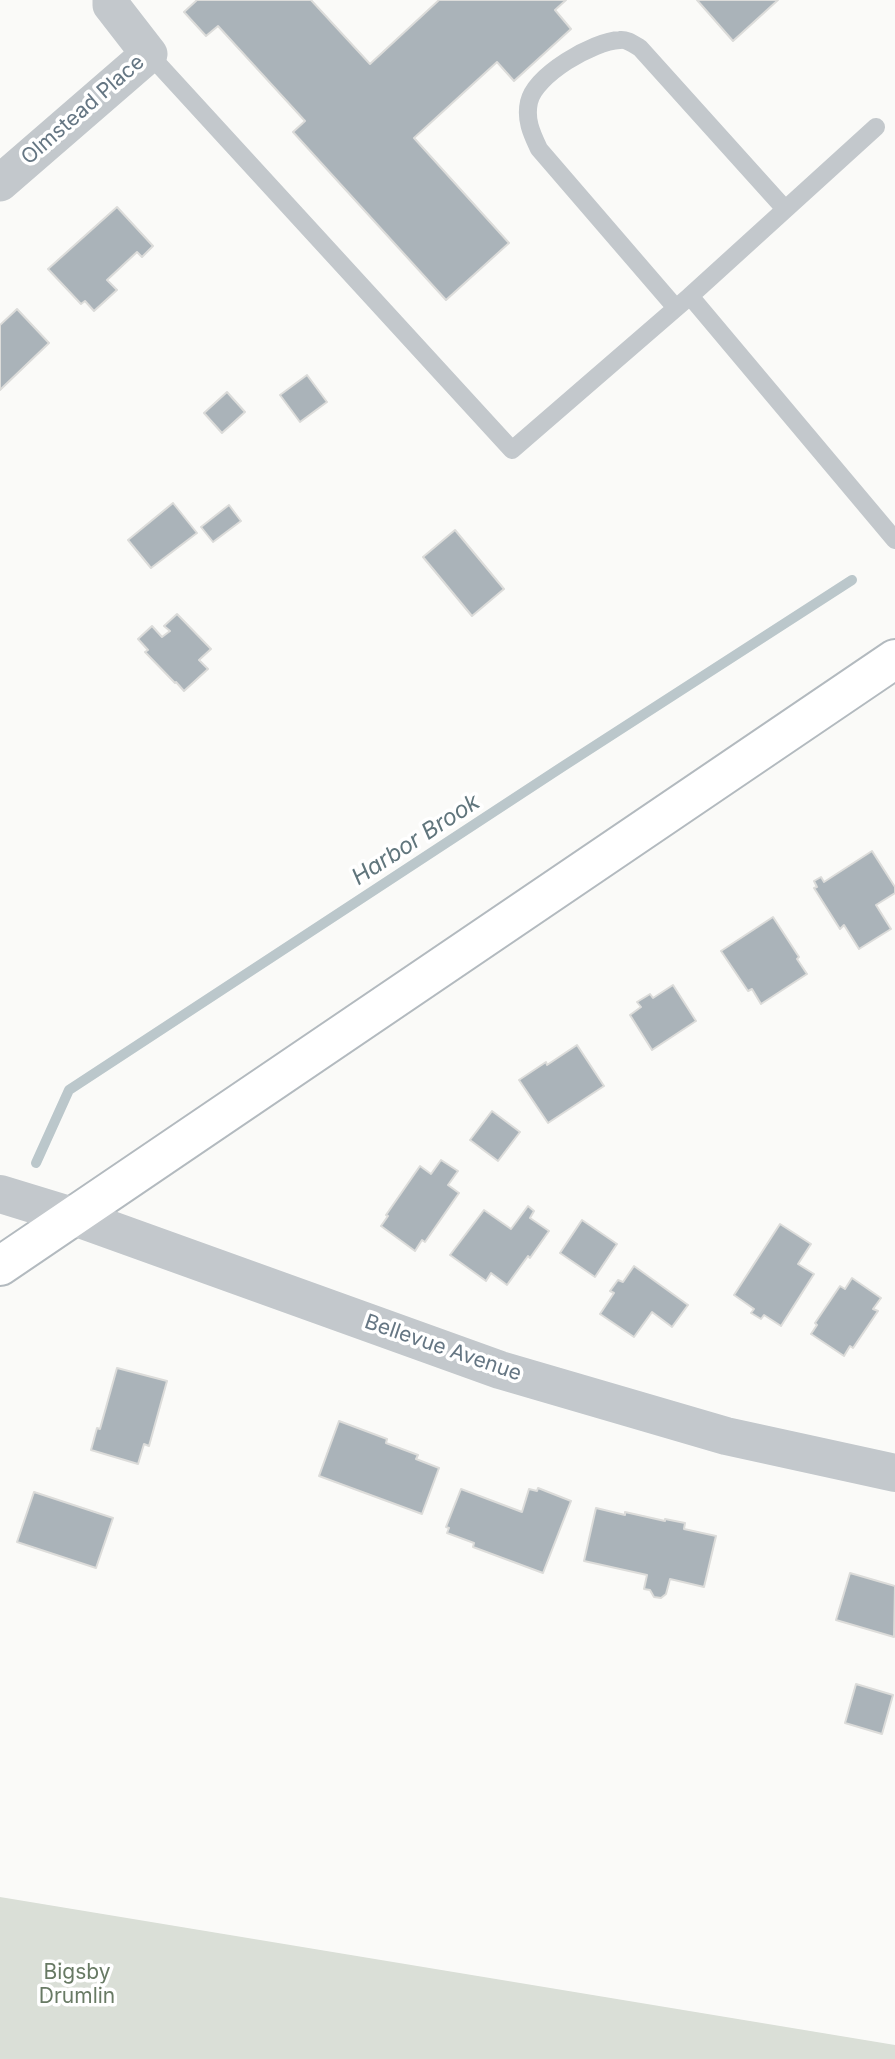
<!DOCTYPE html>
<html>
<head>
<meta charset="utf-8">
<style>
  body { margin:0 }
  canvas { display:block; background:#fafaf8 }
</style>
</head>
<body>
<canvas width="895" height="2059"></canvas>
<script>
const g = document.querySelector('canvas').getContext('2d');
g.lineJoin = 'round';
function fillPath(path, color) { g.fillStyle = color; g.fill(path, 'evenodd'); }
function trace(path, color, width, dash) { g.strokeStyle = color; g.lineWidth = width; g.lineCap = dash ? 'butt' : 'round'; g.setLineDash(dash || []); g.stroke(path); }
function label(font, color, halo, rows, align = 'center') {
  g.font = font + ' Inter,sans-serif'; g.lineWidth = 7; g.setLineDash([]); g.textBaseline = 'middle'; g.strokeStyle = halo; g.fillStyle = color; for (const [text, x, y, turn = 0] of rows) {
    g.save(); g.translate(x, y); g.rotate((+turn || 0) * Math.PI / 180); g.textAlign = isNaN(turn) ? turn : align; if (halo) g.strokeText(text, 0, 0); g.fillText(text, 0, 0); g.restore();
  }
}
fillPath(new Path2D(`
  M0 1897 895 2045V2059H0Z`), '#dadfd7');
trace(new Path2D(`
  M36 1163 69 1090 562 767 852 580`), '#bbc7cb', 10);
const building = new Path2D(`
  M197 0H311L370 64 439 0H566L555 10 571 29 514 81 497 62 414 138 509 243 446 300 293 132 305 121 218 26 206 36 184 12Z
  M697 0H778L733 41Z
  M117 207 153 246 142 257 137 252 107 280 117 290 94 311 85 301 81 304 48 269Z
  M17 309 49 343 0 390V325Z
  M307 375 327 402 300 422 280 395Z
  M227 392 245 412 222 433 204 413Z
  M173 503 197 533 151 568 128 540Z
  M229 505 241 521 213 542 201 527Z
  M455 530 504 589 472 616 423 557Z
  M177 614 211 649 199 660 208 669 184 691 176 682 175 683 145 652 148 650 138 639 152 626 162 637 170 631 164 626Z
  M872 851 895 887V893L876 905 891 929 859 949 844 925 840 929 814 888 817 887 814 881 821 877 824 882Z
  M773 917 799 957 797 959 807 974 761 1004 752 989 748 991 721 951Z
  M673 985 696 1021 652 1050 630 1015 641 1007 637 1002 650 994 653 998Z
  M577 1045 604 1086 548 1123 519 1080 546 1062 547 1065Z
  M492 1111 520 1132 498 1161 470 1140Z
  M441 1160 458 1171 448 1185 459 1193 425 1242 422 1240 415 1251 381 1226 388 1216 386 1215 420 1166 431 1174Z
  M528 1206 534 1211 530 1218 549 1231 530 1258 528 1256 507 1285 491 1273 486 1281 450 1255 484 1210 511 1229Z
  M582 1220 617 1244 595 1277 560 1253Z
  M780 1224 811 1244 798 1264 814 1274 781 1326 764 1315 761 1319 751 1313 754 1309 734 1295Z
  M634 1266 688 1305 672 1327 652 1312 634 1337 600 1314 614 1293 610 1291 618 1280 623 1282Z
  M852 1278 881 1298 873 1309 878 1311 853 1348 850 1346 844 1356 811 1334 817 1325 815 1323 840 1286 845 1289Z
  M117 1368 167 1381 149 1446 144 1444 138 1464 91 1450 97 1428 100 1429Z
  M339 1421 387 1439 386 1443 418 1455 416 1459 439 1468 422 1514 319 1476Z
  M538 1488 571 1501 543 1573 473 1547 474 1543 447 1533 449 1528 446 1527 461 1489 522 1512 529 1489 537 1491Z
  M34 1492 113 1518 96 1568 17 1542Z
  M596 1508 625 1515V1512L665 1521V1519L685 1523 684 1529 716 1536 704 1587 670 1579 666 1594 661 1598 654 1597 650 1590 644 1589 647 1575 584 1561Z
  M850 1573 895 1586 894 1637 836 1620Z
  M856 1684 893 1695 882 1734 845 1723Z`);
fillPath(building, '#aab3b9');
trace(building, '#dcdcda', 2);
const secondary = new Path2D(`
  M0 1266 895 659`);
trace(secondary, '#b3babf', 42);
trace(new Path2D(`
  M149 54 512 450 690 296 895 540
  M690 296 876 127
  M676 308 539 149C532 134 525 120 529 102 535 75 593 41 620 40 626 39 633 44 640 48L785 209`), '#c3c8cc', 18);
trace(new Path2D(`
  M0 183 149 54 111 5V0`), '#c3c8cc', 37);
trace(new Path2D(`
  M0 1194 72 1216 500 1370 726 1436 895 1473`), '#c3c8cc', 38);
trace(secondary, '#fff', 38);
label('21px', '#657683', '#fff', [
  ["Olmstead Place",83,110,-41],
  ["Bellevue Avenue",443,1348,19]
]);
label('21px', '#687a64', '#fff', [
  ["Bigsby",77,1973],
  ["Drumlin",77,1997]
]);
label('italic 23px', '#60757c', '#fff', [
  ["Harbor Brook",416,840,-33]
]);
</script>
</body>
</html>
